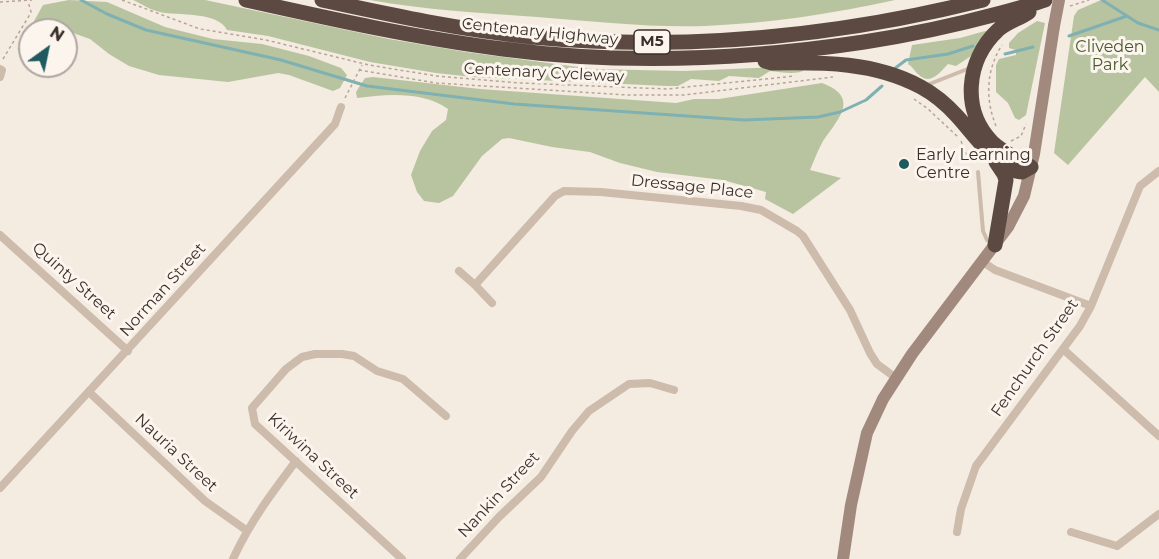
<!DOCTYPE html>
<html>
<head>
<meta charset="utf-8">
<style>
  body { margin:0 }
  #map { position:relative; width:1159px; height:559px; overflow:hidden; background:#f4ebe1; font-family:Montserrat,sans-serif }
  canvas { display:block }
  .north { position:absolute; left:18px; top:18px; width:60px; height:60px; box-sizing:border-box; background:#fbf5ee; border:2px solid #aea6a0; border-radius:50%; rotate:33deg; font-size:16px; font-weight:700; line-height:24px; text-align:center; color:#3b302b }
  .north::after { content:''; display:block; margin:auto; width:21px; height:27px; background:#1f5a5e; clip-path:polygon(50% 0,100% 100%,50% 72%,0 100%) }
</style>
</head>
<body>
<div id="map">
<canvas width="1159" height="559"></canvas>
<div class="north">N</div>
</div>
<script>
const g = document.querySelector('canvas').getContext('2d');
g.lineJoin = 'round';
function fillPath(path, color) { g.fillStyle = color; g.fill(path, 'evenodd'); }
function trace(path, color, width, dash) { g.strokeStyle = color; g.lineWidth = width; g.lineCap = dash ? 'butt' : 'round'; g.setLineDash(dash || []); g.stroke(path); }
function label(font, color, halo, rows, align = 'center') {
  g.font = font + ' Montserrat,sans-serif'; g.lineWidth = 6; g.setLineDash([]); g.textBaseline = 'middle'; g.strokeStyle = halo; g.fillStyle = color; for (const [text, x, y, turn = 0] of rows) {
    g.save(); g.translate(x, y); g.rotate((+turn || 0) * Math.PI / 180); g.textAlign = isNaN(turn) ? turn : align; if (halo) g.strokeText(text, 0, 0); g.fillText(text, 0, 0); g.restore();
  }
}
fillPath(new Path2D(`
  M69 0 107 2 165 27 213 39 262 44 309 56 341 68 347 75 340 88 333 91 289 75 278 73 228 82 159 75 129 66 109 54 90 39 73 33 66 30 35 29 33 23 43 5Z
  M133 0H205L389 39 466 52 593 69 684 71 803 66 806 69C797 76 781 72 770 71L759 78 729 76 719 81 691 79 678 86H667L473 77 436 73 370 62 268 36 227 30C218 11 177 16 160 12 150 10 142 4 133 0Z
  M370 0H895C832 14 770 23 705 26 652 28 591 21 537 17 481 13 425 10 370 0Z
  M1101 0H1159V92L1145 77 1068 165 1054 153 1074 16 1078 10Z
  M1037 21 1045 23 1026 115 1019 120 1015 118 1008 103 996 92V65L999 59 1016 55V50L1009 48V43L1018 33Z
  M985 31 987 32 971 56 956 66 948 64C941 71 931 86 919 75 915 72 913 67 908 64L912 45 960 38Z
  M373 77 480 89 676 103 694 99H719L822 83C863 98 835 122 822 143 817 152 814 161 810 170L841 178 793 214 765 199 766 192 723 180 657 172 620 163 590 152 552 147 509 138 502 139 482 156 453 196 439 203 424 201 417 192 411 175 420 151 432 131 446 120 448 109C423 91 386 94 357 98L356 92 365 78Z`), '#b8c4a0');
trace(new Path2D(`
  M81 0 107 14 146 30 281 60 367 86 514 104 744 120 818 117 840 112 866 100 882 86
  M1102 0 1138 23 1159 30
  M1069 36 1127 16
  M1005 54 1033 47
  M894 69 906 60 948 54 973 46`), '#7fb0b2', 3);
trace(new Path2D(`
  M122 0 200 29 266 40 369 65 436 76 520 83 667 89 795 76
  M0 2 32 0
  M1070 6 1089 0
  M3 59 29 16 31 12 28 1
  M359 70 436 83 627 95H684L833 77
  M345 98 362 65
  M914 99 928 109 958 137
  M996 126C985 99 986 70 1002 45
  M961 141 967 156
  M1011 141 1021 136 1026 124`), '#b9a596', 1.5, [3, 3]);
trace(new Path2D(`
  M927 85 970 68
  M978 172 983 231 987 240 992 243`), '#cdbbac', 4);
trace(new Path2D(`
  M0 69 2 70 0 77
  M0 235 128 351
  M983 262 995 270 1091 306
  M459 271 475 285
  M492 303 475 285 555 196 564 191 601 192 741 206 761 210 797 231 803 236 850 310 870 353 877 364 896 378
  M1063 349 1159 436
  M89 392 205 501 246 530
  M0 488 335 124 341 107
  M957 532 961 509 976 466 1080 326 1091 306 1140 186 1159 171
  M1071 532 1117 546 1159 514
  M233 559C250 522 271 494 296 461
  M402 559 255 424 252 408 286 369 302 357 315 354H342L354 356 377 371 403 379 446 416
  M460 559 499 517 541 477 572 431 589 411 629 384 650 383 674 390`), '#cdbbac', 8);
trace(new Path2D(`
  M843 559 851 505 867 433 883 399 912 354 1008 227 1024 196 1034 154 1054 26`), '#a18a7d', 12);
trace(new Path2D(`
  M246 0C331 19 416 38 503 49 624 65 744 60 864 42 910 35 956 25 1001 13 1016 9 1031 5 1045 0
  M322 0C391 15 461 30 532 37 683 51 836 37 983 0
  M765 61 772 63C823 62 875 62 921 87 934 94 947 105 957 116 973 133 998 171 1022 172L1031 167C1019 159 1003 153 992 142 961 110 966 60 998 30 1007 22 1019 19 1029 12
  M995 245 1006 180 1004 174 996 162`), '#5c4a42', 15);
trace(new Path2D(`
  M1054 26 1059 0`), '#a18a7d', 12);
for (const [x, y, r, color] of [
  [904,164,6,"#1f5a5e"]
]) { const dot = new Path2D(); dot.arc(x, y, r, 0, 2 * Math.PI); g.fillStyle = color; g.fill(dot); trace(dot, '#fbf5ee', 2); }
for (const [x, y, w] of [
  [652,42,36]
]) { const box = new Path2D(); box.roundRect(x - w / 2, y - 12, w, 24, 4.5); g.fillStyle = '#fbf5ee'; g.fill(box); trace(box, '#3b302b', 1.5); }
label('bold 15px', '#3b302b', null, [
  ["M5",652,42]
]);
label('16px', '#3b302b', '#fbf5ee', [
  ["Centenary Highway",540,32,6],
  ["Centenary Cycleway",544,73,3],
  ["Dressage Place",692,187,6],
  ["Quinty Street",74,281,42],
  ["Norman Street",163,290,-48],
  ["Fenchurch Street",1035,358,-55],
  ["Nauria Street",176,453,43],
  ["Kiriwina Street",313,456,43],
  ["Nankin Street",499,495,-47]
]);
label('16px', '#4a5a2e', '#fbf5ee', [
  ["Cliveden",1110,47],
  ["Park",1110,65]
]);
label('16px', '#3b302b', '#fbf5ee', [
  ["Early Learning",916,155],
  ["Centre",916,173]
], 'left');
</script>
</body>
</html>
